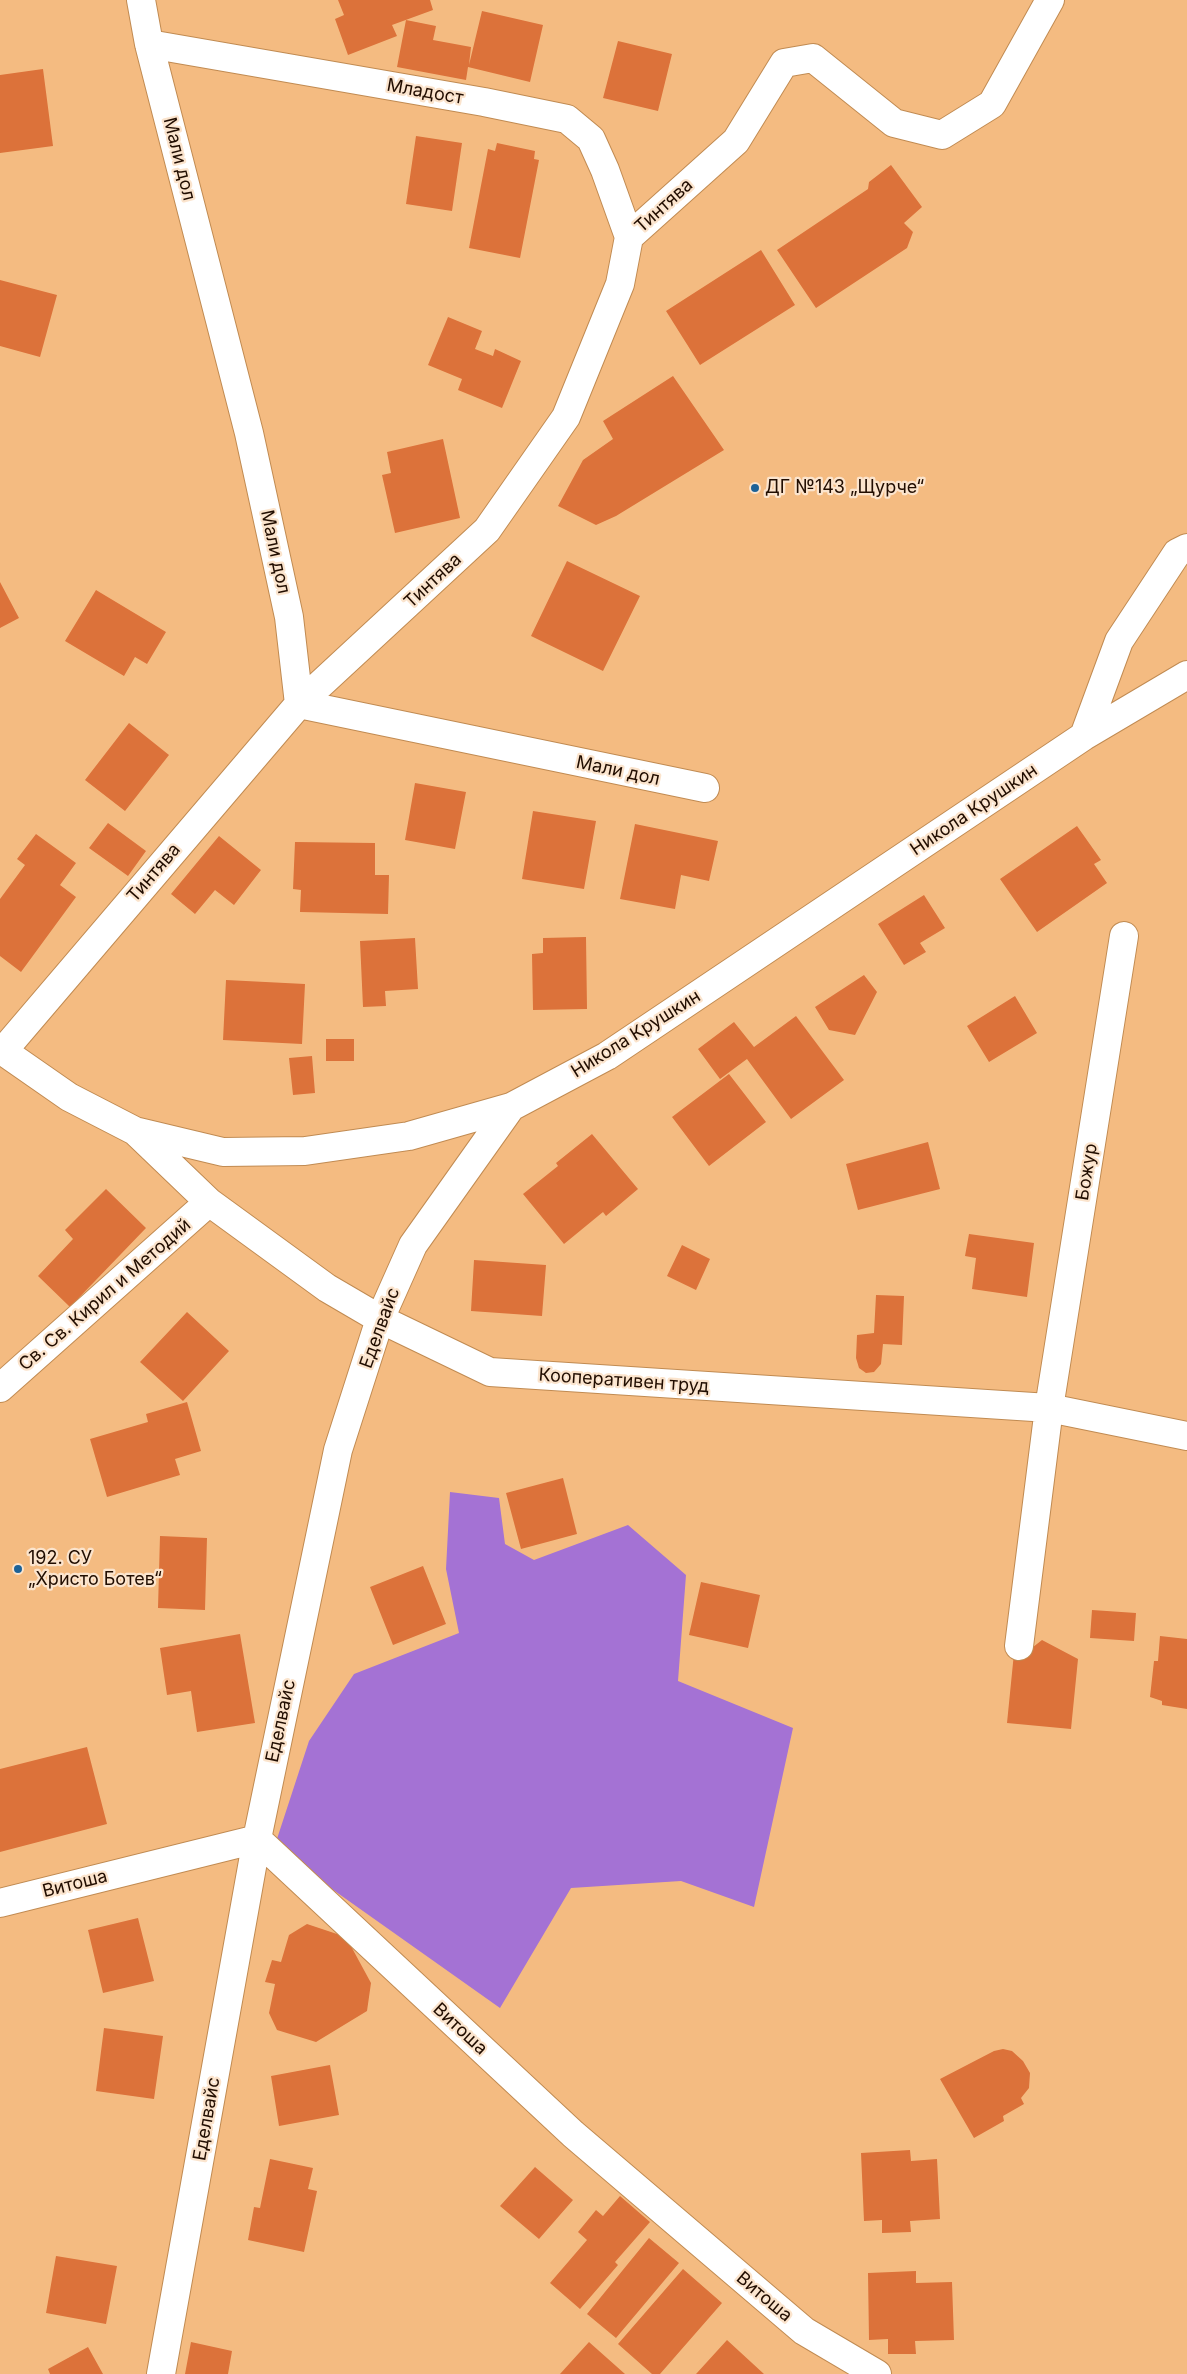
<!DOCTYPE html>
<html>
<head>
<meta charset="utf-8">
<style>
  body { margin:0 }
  canvas { display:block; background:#f4bb81 }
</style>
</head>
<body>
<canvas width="1187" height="2374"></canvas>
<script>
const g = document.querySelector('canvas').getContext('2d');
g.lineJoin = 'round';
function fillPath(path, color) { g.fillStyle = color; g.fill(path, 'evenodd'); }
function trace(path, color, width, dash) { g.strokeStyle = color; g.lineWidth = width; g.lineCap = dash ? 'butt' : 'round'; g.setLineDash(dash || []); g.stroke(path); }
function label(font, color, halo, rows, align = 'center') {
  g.font = font + ' Inter,sans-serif'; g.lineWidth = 4.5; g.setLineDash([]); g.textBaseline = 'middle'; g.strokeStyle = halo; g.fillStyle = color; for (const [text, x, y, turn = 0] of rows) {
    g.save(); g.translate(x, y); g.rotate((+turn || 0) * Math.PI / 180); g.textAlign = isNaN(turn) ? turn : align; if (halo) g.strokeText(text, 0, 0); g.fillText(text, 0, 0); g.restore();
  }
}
fillPath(new Path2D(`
  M450 1492 499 1498 505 1544 534 1560 628 1525 686 1575 678 1681 793 1728 754 1907 681 1881 571 1888 500 2008 274 1848 309 1741 354 1674 459 1633 446 1569Z`), '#a472d4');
fillPath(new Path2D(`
  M338 0H430L433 10 392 25 397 36 348 55 335 19 344 15Z
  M482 11 543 25 530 82 468 67 466 80 397 67 406 20 436 26 433 40 471 47 469 65Z
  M618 41 672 54 658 111 603 98Z
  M43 69 53 146 0 153V75Z
  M416 136 462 143 452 211 406 204Z
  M497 143 535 151 534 159 539 160 520 258 469 248 488 149 495 151Z
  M891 165 922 207 904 223 913 232 907 248 816 308 777 250 868 189 869 182Z
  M761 250 795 305 700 365 666 311Z
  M0 280 57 295 40 357 0 346Z
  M448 317 482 331 475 349 493 356 495 349 521 361 502 408 458 390 462 379 428 365Z
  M673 376 724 450 616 516 596 525 558 506 583 460 613 439 603 421Z
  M443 439 460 518 395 533 382 475 391 473 387 452Z
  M567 561 640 596 603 671 531 636Z
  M0 582 19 618 0 628Z
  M96 590 166 632 147 664 135 657 124 676 65 641Z
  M129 723 169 755 125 811 85 780Z
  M415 783 466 792 455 849 405 840Z
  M533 811 596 821 584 889 522 879Z
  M108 823 146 851 128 876 89 848Z
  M635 824 718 841 709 881 681 875 675 909 620 899Z
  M1077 826 1101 860 1094 864 1107 883 1037 932 1000 879Z
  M36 834 76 863 60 885 76 897 21 972 0 956V899L25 865 17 859Z
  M219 836 261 870 234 905 215 890 195 914 171 894Z
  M295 842 375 843V875H389L388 914 300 912 301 890 293 889Z
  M924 895 945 928 920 943 926 952 904 965 878 924Z
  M586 937 587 1009 533 1010 532 954 543 953V938Z
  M415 938 418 989 385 991 386 1006 363 1007 360 941Z
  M864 975 877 992 855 1035 829 1030 815 1007Z
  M226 980 305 984 302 1044 223 1040Z
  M1015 996 1037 1033 989 1062 967 1026Z
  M796 1016 844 1080 791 1119 747 1059 720 1079 698 1049 734 1022 754 1047Z
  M326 1039H354V1061H326Z
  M312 1056 315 1093 293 1095 289 1058Z
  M729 1074 766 1122 709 1166 672 1117Z
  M592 1134 638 1189 606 1216 603 1212 564 1244 523 1194 558 1166 556 1163Z
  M928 1142 940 1189 858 1210 846 1164Z
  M106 1189 146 1228 70 1307 38 1276 73 1239 65 1230Z
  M969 1234 1034 1243 1027 1297 972 1289 976 1258 965 1256Z
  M682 1245 710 1259 696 1290 667 1276Z
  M474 1260 546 1265 542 1316 471 1311Z
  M876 1295 904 1296 902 1345 883 1344 881 1364 874 1372 866 1373 859 1368 856 1358 857 1335 874 1333Z
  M187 1312 229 1351 183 1401 140 1362Z
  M187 1402 201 1451 175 1459 180 1475 107 1497 90 1439 148 1422 146 1414Z
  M563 1478 577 1534 521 1549 506 1493Z
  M160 1536 207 1538 205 1610 158 1608Z
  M423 1566 446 1624 393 1645 370 1587Z
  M701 1582 760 1595 748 1648 689 1635Z
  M1092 1610 1136 1613 1134 1641 1090 1638Z
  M240 1634 255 1723 197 1732 191 1691 167 1695 160 1648Z
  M1160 1636 1187 1639V1709L1162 1705V1701L1150 1697 1154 1661H1158Z
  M1042 1640 1078 1659 1071 1729 1007 1723 1014 1653 1023 1655Z
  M87 1747 107 1824 0 1852V1769Z
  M138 1918 154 1981 103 1993 88 1930Z
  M307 1924 346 1937 371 1983 367 2011 316 2042 277 2030 269 2013 275 1984 265 1982 272 1960 281 1962 289 1935Z
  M104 2028 163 2036 154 2099 96 2091Z
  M1003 2049 1012 2051 1023 2061 1030 2073 1029 2088 1021 2098 1024 2104 1003 2116 1004 2121 974 2138 940 2079 994 2051Z
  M330 2065 339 2115 279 2126 271 2076Z
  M910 2150 911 2161 937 2159 940 2219 910 2221 911 2232 882 2233V2220L864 2221 861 2153Z
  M270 2159 313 2168 308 2189 317 2191 304 2252 248 2240 254 2207 260 2208Z
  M535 2167 573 2200 539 2239 500 2206Z
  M620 2196 650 2222 615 2262 618 2265 580 2309 550 2283 587 2240 578 2232 596 2210 603 2216Z
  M649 2238 679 2263 616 2338 587 2314Z
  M56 2256 117 2266 106 2324 46 2313Z
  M683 2269 722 2303 660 2374H652L618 2344Z
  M916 2271V2283L952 2282 954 2340 915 2341 916 2354H888V2339L869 2340 868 2273Z
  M727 2340 764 2374H696Z
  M191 2342 232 2351 228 2374H185Z
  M589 2342 625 2374H560Z
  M88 2347 103 2374H50L48 2369Z`), '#dc723a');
const minor = new Path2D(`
  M141 0 149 44 249 433 289 617 299 704 705 788
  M149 44 484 102 567 119 591 139 605 170 629 237
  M1084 736 1119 641 1177 553 1187 548
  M0 1049 69 1097 135 1131 223 1152 305 1151 409 1136 511 1107 607 1056 1084 736 1187 675
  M3 1051 299 704 487 530 566 417 620 284 629 237 736 141 784 63 813 58 894 123 942 135 992 104 1050 0
  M136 1132 209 1202 327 1288 380 1319 490 1372 1049 1408 1187 1436
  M0 1388 209 1202
  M1019 1646 1049 1408 1124 936
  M0 1903 257 1839 573 2134 804 2331 877 2374
  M161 2374 257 1839 338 1450 380 1319 413 1245 511 1107`);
trace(minor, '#c18b52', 30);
trace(minor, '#fff', 28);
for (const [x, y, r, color] of [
  [755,488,5,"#1d6297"],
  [18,1569,5,"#1d6297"]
]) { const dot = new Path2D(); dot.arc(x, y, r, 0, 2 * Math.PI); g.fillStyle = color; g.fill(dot); trace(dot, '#fbe4cd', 2); }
label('18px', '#210d00', '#fbe4cd', [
  ["Младост",425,92,10],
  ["Мали дол",179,159,76],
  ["Тинтява",664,206,-42],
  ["Мали дол",275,552,78],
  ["Тинтява",433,581,-43],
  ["Мали дол",618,771,12],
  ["Никола Крушкин",974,810,-34],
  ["Тинтява",154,873,-49],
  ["Никола Крушкин",636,1034,-32],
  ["Божур",1087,1172,-81],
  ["Св. Св. Кирил и Методий",105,1295,-41],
  ["Еделвайс",380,1328,-70],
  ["Кооперативен труд",624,1381,4],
  ["Еделвайс",281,1721,-78],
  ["Витоша",75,1884,-14],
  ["Витоша",460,2029,43],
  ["Еделвайс",207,2119,-80],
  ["Витоша",764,2297,40]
]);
label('18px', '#210d00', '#fbe4cd', [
  ["ДГ №143 „Щурче“",765,488],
  ["192. СУ",28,1559],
  ["„Христо Ботев“",28,1580]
], 'left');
</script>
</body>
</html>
